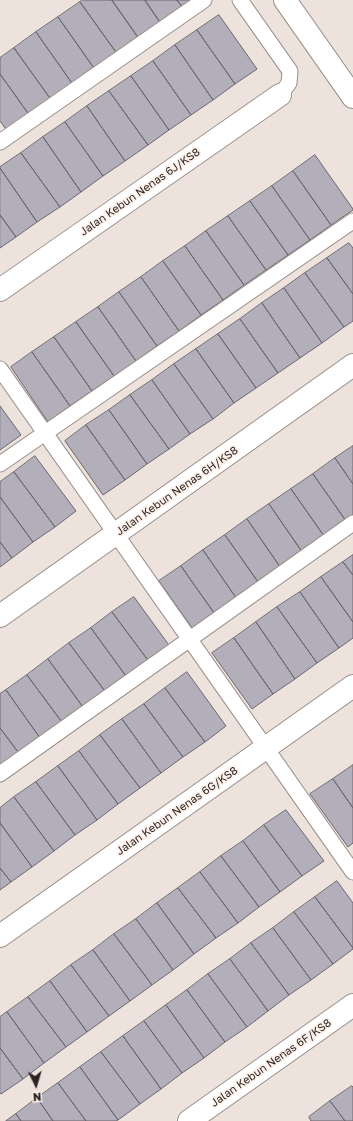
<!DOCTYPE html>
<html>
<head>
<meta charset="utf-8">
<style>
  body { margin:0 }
  #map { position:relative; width:353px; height:1121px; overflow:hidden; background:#eee2dc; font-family:"Golos Text",sans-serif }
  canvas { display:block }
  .north { position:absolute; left:16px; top:1065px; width:40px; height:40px; -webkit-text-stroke:3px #fcf0e9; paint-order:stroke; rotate:175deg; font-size:11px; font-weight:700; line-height:16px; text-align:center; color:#2a2523 }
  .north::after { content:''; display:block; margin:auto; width:14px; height:18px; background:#2a2523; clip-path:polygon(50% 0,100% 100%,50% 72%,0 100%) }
</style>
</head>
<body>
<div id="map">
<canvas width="353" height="1121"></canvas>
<div class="north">N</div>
</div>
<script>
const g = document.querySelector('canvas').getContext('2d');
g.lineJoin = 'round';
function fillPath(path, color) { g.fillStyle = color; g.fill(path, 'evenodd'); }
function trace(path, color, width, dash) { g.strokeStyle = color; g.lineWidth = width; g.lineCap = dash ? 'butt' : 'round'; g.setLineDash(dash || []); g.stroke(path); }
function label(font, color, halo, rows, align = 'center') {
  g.font = font + ' "Golos Text",sans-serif'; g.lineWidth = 3.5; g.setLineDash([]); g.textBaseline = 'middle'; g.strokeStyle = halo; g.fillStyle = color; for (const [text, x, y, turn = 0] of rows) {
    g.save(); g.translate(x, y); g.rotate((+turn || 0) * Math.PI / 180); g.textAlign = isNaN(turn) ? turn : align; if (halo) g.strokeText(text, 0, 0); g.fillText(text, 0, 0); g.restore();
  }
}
const building = new Path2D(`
  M82 0H112L140 40 118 55 80 2Z
  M112 0H145L162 25 140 40Z
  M145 0H177L184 9 162 25Z
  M177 0H198L184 9Z
  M80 2 118 55 96 71 58 17Z
  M219 15 257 69 235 84 197 30Z
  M58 17 96 71 74 86 36 32Z
  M197 30 235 84 213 100 175 45Z
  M36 32 74 86 52 101 14 48Z
  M175 45 213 100 191 115 153 61Z
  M14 48 52 101 30 116 0 74V58Z
  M153 61 191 115 169 130 131 76Z
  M0 74 30 116 8 132 0 121Z
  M131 76 169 130 148 145 109 91Z
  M109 91 148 145 125 161 87 106Z
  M87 106 125 161 103 176 65 122Z
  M65 122 103 176 81 192 43 137Z
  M43 137 81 192 60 207 21 153Z
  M21 153 60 207 37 222 0 168V167Z
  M315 155 353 209V210L331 225 293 171Z
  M0 168 37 222 16 237 0 215Z
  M293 171 331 225 310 240 272 186Z
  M272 186 310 240 288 255 250 201Z
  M250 201 288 255 266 270 228 216Z
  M0 215 16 237 0 248Z
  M228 216 266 270 244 285 206 231Z
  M206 231 244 285 223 300 185 246Z
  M349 243 353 248V294L327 258Z
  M185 246 223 300 201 315 163 261Z
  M327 258 353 294V321L344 327 305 273Z
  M163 261 201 315 179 331 141 277Z
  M305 273 344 327 322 343 284 288Z
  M141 277 179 331 157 346 119 292Z
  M284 288 322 343 300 358 262 303Z
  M119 292 157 346 136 361 98 307Z
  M262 303 300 358 278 373 240 319Z
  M98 307 136 361 114 376 76 322Z
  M240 319 278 373 256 388 218 334Z
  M76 322 114 376 92 391 54 337Z
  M218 334 256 388 234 403 196 349Z
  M54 337 92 391 70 406 32 352Z
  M196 349 234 403 213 419 174 364Z
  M32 352 70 406 48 422 11 367Z
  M174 364 213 419 190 434 152 380Z
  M152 380 190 434 169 449 130 395Z
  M130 395 169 449 147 464 109 410Z
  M0 406 21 435 0 450Z
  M109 410 147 464 125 480 86 425Z
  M86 425 125 480 103 495 65 441Z
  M353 446V484L335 458Z
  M35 456 76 511 55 527 14 472Z
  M335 458 353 484V527L351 528 313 474Z
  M14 472 55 527 33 542 0 497V482Z
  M313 474 351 528 329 543 291 489Z
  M291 489 329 543 307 559 269 504Z
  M0 497 33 542 12 558 0 542Z
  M269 504 307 559 285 574 247 519Z
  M247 519 285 574 263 589 225 535Z
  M225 535 263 589 241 605 203 550Z
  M0 542 12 558 0 567Z
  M203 550 241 605 219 620 181 566Z
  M353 555V575L343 562Z
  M343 562 353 575V622L321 577Z
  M181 566 219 620 197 635 159 581Z
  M321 577 353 622V638L339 648 300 592Z
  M300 592 339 648 317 663 277 607Z
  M134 597 174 652 153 667 112 612Z
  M277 607 317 663 295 679 256 622Z
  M112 612 153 667 131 683 91 628Z
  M256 622 295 679 273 694 234 638Z
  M91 628 131 683 110 698 69 643Z
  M234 638 273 694 252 709 212 653Z
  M69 643 110 698 88 714 48 659Z
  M48 659 88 714 67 729 27 675Z
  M187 672 226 726 205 742 165 688Z
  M27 675 67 729 45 745 6 690Z
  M165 688 205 742 183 757 144 704Z
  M6 690 45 745 24 760 0 728V694Z
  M144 704 183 757 161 773 122 719Z
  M122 719 161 773 140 788 100 735Z
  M0 728 24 760 0 772Z
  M100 735 140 788 118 804 79 751Z
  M79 751 118 804 97 820 58 766Z
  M353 765V808L333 779Z
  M58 766 97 820 75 835 36 782Z
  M333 779 353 808V843L348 847 310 794Z
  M36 782 75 835 54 851 14 797Z
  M14 797 54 851 32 867 0 823V808Z
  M286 810 324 861 302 876 264 825Z
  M0 823 32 867 11 882 0 868Z
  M264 825 302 876 280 892 243 841Z
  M243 841 280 892 259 907 221 856Z
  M221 856 259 907 238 923 200 872Z
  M0 868 11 882 0 890Z
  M200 872 238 923 216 938 178 888Z
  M337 881 353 903V948L315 897Z
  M178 888 216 938 194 954 157 903Z
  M315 897 353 948V949L333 964 294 912Z
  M157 903 194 954 173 970 136 919Z
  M294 912 333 964 311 980 273 928Z
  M136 919 173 970 152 985 114 934Z
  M273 928 311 980 289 995 251 943Z
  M114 934 152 985 130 1001 93 950Z
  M251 943 289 995 268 1011 230 959Z
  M93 950 130 1001 109 1016 71 965Z
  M230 959 268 1011 247 1027 208 974Z
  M71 965 109 1016 87 1032 50 981Z
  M208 974 247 1027 225 1042 187 990Z
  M50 981 87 1032 66 1047 28 997Z
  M187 990 225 1042 204 1058 166 1005Z
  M28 997 66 1047 44 1063 7 1012Z
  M166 1005 204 1058 182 1073 144 1021Z
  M7 1012 44 1063 23 1079 0 1048V1017Z
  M144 1021 182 1073 161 1089 123 1036Z
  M123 1036 161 1089 140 1104 101 1052Z
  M0 1048 23 1079 1 1094 0 1093Z
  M101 1052 140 1104 118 1120 80 1067Z
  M80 1067 118 1120 116 1121H86L58 1083Z
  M58 1083 86 1121H53L37 1098Z
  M352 1086 353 1087V1121H345L330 1101Z
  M37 1098 53 1121H21L16 1114Z
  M330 1101 345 1121H311L309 1117Z
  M16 1114 21 1121H6Z`);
fillPath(building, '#b2afba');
trace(building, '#6a6771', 1);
const service = new Path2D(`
  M240 0 290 71 289 83 280 95
  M0 142 204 0
  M0 369 353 872
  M0 464 353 221
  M0 774 353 523`);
const minor = new Path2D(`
  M285 0 353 97
  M0 290 280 95
  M0 616 353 365
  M0 936 353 686
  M189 1121 353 1005`);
trace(service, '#9b908a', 17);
trace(minor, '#9b908a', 24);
trace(service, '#fff', 15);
trace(minor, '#fff', 22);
label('11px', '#2a2523', '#fcf0e9', [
  ["Jalan Kebun Nenas 6J/KS8",140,192,-35],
  ["Jalan Kebun Nenas 6H/KS8",177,491,-35],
  ["Jalan Kebun Nenas 6G/KS8",177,811,-35],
  ["Jalan Kebun Nenas 6F/KS8",271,1063,-35]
]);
</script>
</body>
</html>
